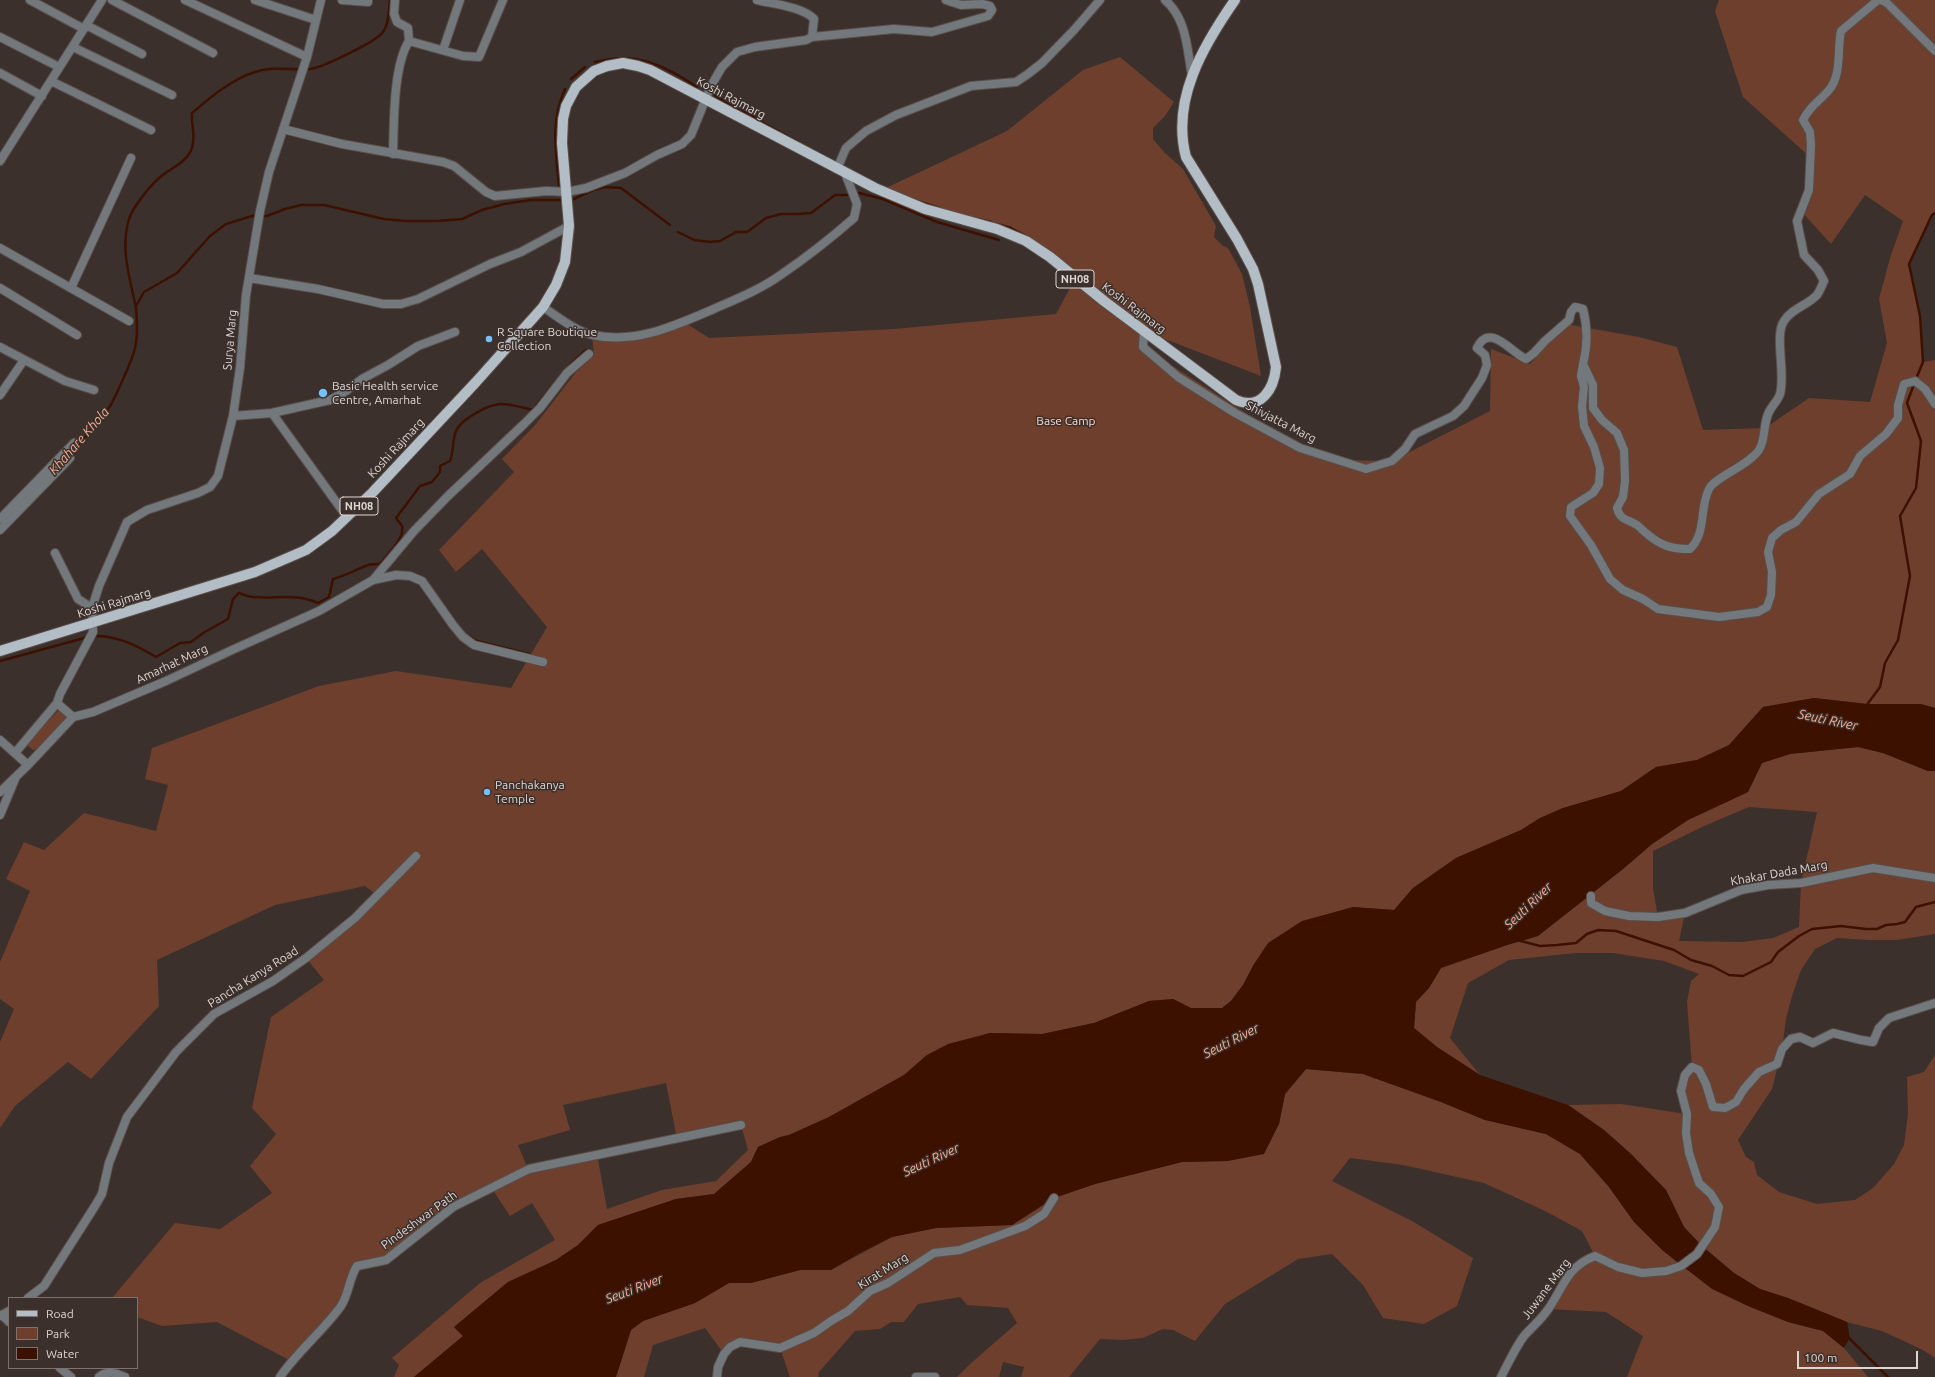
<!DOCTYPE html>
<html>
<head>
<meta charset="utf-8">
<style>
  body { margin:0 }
  #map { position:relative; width:1935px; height:1377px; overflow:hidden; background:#3c302c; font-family:Ubuntu,sans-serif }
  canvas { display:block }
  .legend { position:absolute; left:8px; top:1297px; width:130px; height:72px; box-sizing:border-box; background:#3c302c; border:1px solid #7d726f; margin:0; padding:5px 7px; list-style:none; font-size:12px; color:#ded6d3 }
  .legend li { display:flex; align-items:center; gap:8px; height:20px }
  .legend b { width:20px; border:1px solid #7d726f }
  .scale { position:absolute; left:1797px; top:1351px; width:121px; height:18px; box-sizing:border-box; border:2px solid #ded6d3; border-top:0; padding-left:5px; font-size:12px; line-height:14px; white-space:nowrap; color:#ded6d3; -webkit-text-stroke:3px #3c302c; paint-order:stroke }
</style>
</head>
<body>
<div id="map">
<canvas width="1935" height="1377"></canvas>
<ul class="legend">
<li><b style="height:5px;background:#b3bdc5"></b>Road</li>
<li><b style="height:11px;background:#6e3f2c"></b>Park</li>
<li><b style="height:11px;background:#3d1100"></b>Water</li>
</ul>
<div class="scale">100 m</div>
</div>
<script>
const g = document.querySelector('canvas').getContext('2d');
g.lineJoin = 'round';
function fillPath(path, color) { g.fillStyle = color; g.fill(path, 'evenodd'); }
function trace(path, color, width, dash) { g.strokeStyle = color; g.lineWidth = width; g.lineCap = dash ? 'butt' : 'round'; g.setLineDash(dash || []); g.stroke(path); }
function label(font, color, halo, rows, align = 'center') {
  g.font = font + ' Ubuntu,sans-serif'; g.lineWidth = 3; g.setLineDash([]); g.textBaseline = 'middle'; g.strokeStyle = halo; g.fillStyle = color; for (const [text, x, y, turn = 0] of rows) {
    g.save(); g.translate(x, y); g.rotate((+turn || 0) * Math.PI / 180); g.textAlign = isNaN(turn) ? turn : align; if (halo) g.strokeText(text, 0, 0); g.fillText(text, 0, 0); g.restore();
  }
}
fillPath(new Path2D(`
  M1719 0H1935V213L1932 215 1909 264 1920 316 1923 362 1935 360V708L1921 704H1867L1814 698 1763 707 1729 745 1697 760 1656 767 1621 791 1563 808 1540 818 1521 830 1456 858 1413 888 1394 910 1353 907 1254 964 1243 985 1231 1001 1222 1008H1191L1173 999 1149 1001 1094 1023 1042 1034 990 1033 927 1055 904 1075 829 1117 789 1135 780 1137 758 1147 751 1162 714 1194 676 1199 598 1225 578 1245 556 1260 508 1282 454 1327 463 1336 414 1377H394L399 1365 392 1358 480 1283 555 1240 532 1203 510 1216 491 1187 453 1207 386 1260 357 1266 342 1305 291 1361 217 1322 162 1326 137 1317V1298H112L175 1223 220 1229 272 1193 250 1166 276 1134 252 1108 271 1017 324 980 306 958 377 895 365 886 275 905 157 960 159 1006 91 1079 68 1062 15 1106 0 1128V1042L14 1009 0 999V962L30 891 6 879 24 842 44 850 84 813 156 831 168 785 145 779 152 748 319 686 396 671 511 688 547 627 482 549 456 572 439 550 514 472 502 459 536 424 576 372 594 356 592 335 617 338 684 322 709 338 894 329 1056 314 1077 275 1027 237 1011 228 943 209 886 188 1007 131 1083 70 1120 57 1174 102 1165 116 1153 128V139L1165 153 1183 169 1216 226 1214 237 1223 246 1228 248 1242 274 1250 307 1261 376 1144 331 1143 347 1300 448 1336 460 1392 461 1490 411 1491 349 1530 364 1566 324 1639 337 1677 347 1703 430 1765 428 1809 398 1870 402 1887 343 1879 299 1890 258 1903 221 1865 195 1831 244 1800 210 1809 190 1810 157 1743 97 1715 11ZM666 1083 677 1139 741 1125 748 1150 716 1181 662 1190 607 1209 597 1154 528 1169 518 1145 570 1130 563 1105Z
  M59 710 69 716 38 749 33 750 27 745 28 741Z
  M1858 747 1883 753 1928 771H1935V934L1897 940H1869L1837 938 1815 949 1801 970 1792 996 1786 1019 1782 1049 1772 1089 1738 1140 1746 1157 1754 1162 1757 1175 1779 1192 1817 1204 1855 1200 1873 1188 1894 1164 1904 1145 1908 1114 1907 1077 1924 1072 1935 1055V1358L1923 1350 1882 1331 1847 1322 1788 1298 1760 1289 1734 1273 1702 1246 1684 1227 1666 1190 1631 1154 1604 1130 1568 1105 1621 1104 1686 1114 1681 1091 1692 1067 1687 1002 1691 981 1699 974 1664 961 1613 953H1576L1509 960 1468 983 1450 1038 1480 1075 1437 1047 1414 1028 1416 1001 1429 988 1441 968 1507 945 1538 936 1623 869 1652 844 1688 820 1748 792 1762 763 1790 754ZM1749 807 1817 812 1801 883 1799 927 1773 938 1742 942 1679 941 1685 913 1658 917 1653 888V851L1704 826Z
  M1306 1069 1363 1074 1441 1102 1485 1120 1546 1134 1580 1154 1609 1187 1634 1222 1681 1266 1748 1306 1788 1322 1823 1331 1844 1348 1868 1377H1627L1643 1336 1606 1312 1549 1309 1574 1268 1595 1256 1582 1231 1545 1211 1484 1183 1403 1165 1350 1158 1332 1181 1412 1221 1473 1258 1457 1306 1424 1324 1383 1318 1363 1285 1332 1254 1298 1259 1225 1304 1195 1341 1173 1330 1163 1329 1143 1338 1123 1340 1100 1339 1069 1377H1021L1024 1367 1003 1362 999 1377H957L969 1365 1017 1323 1008 1308 967 1305 960 1297 918 1304 904 1322H891L880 1329 855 1331 819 1372 818 1377H790L780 1348 740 1342 724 1354 705 1328 653 1345 644 1377H616L631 1330 643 1321 695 1303 729 1283H751L800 1270H831L892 1237 936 1228 1012 1225 1054 1198 1095 1184 1182 1162 1228 1161 1279 1124 1285 1094Z`), '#6e3f2c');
fillPath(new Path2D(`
  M1814 698 1867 704H1921L1935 708V771H1928L1883 753 1858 747 1790 754 1762 763 1748 792 1688 820 1652 844 1623 869 1538 936 1507 945 1441 968 1429 988 1416 1002 1414 1028 1437 1047 1480 1075 1568 1105 1604 1130 1631 1154 1666 1190 1684 1227 1702 1246 1734 1273 1760 1289 1788 1298 1847 1322 1850 1338 1844 1348 1823 1331 1788 1322 1748 1306 1712 1289 1662 1250 1634 1222 1609 1187 1580 1154 1546 1134 1485 1120 1441 1102 1363 1074 1306 1069 1285 1094 1279 1124 1264 1154 1228 1161 1182 1162 1095 1184 1054 1198 1012 1225 936 1228 892 1237 858 1254 831 1270H800L751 1283H729L695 1303 643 1321 631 1330 616 1377H414L463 1336 454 1327 508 1282 556 1260 578 1245 598 1225 676 1199 714 1194 751 1162 758 1147 780 1137 789 1135 829 1117 904 1075 927 1055 948 1044 990 1033 1042 1034 1094 1023 1149 1001 1173 999 1191 1008H1222L1231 1001 1243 985 1254 964 1268 943 1302 921 1353 907 1394 910 1413 888 1456 858 1521 830 1540 818 1563 808 1621 791 1656 767 1697 760 1729 745 1763 707Z`), '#3d1100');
trace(new Path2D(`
  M595 62C636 51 664 65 697 87
  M571 79 585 67
  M713 94 735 109 750 114 765 124 798 142
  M559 186C556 152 550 122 565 89
  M859 193 883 199 937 222 999 240
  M574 199 593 190 605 187 621 188 670 225
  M921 202 939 208
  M978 219 991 222
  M997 224 1011 228 1024 235
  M678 232 694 240 710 242 720 241 736 232H747L766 218 781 214H798L811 213 835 195H850
  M136 306 144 292 177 273 210 236 226 224 252 216H267L285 209 301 205H324L384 219 406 221H438L462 219 482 210 504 204 531 200H560
  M1148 328 1158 335
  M569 366 586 350
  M1916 379 1923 362 1920 316 1909 264 1932 215 1935 213
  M67 456C82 441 98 424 110 406 116 396 133 358 135 348 138 336 137 320 136 308 130 278 120 250 129 219 133 207 149 187 159 178 170 168 187 163 192 148 196 133 191 127 192 113 211 97 232 79 255 72 273 66 292 70 310 69 321 68 376 42 383 32 389 24 389 10 390 0
  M382 574 393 572
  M93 636C116 635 136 645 156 657L180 643 191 642 203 633 228 619 233 599 239 593C244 595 249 597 254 597 276 599 297 593 318 603L329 597 333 579C339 577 346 575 352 572 362 568 368 563 380 564 387 555 405 539 402 526 401 524 398 521 396 518L420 486 432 482 440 472V466L450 461C454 451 452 441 456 431 459 424 465 420 471 416 497 399 504 403 533 410L562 374
  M470 637 477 641 529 654
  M0 661 88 637
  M1866 706 1880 687 1885 663 1898 640 1910 576 1900 516 1916 488 1921 441 1907 403 1914 384
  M1517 940 1540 946 1557 945 1576 943 1587 934 1598 930 1616 931 1674 950 1691 960 1712 966 1729 975 1743 976 1771 962 1778 952 1799 936 1812 929 1841 926 1866 929H1877L1886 925 1897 924 1905 922 1916 907 1935 902
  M1847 1336 1888 1377`), '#3d1100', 2.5);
const street = new Path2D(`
  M30 0 84 29
  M112 0 213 53
  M185 0 307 57
  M255 0 316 20
  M342 0 368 2V0
  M395 0 394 14 397 22 408 28 409 41
  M757 0C773 4 803 7 814 19L812 37
  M1165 0C1187 19 1187 49 1192 76
  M1881 0 1887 3 1935 51
  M86 25 142 54
  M0 37 59 67
  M73 47 172 95
  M443 50 460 0
  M0 73 42 96
  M51 81 151 130
  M283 129 342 144 443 162 454 166 486 192 495 196 546 191 567 192 586 188 625 173 657 155 682 144 691 135 711 86 722 67 737 52 755 47 806 40 812 37 894 29 932 32 988 16 992 10 990 6 982 4 961 5 946 0
  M393 154C394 123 393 66 409 41L463 56 479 57 503 0
  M0 161 102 0
  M837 169 846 148 866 131 896 115 971 86 1016 82 1028 74 1042 63 1074 30 1100 0
  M0 248 129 321
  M249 278 318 289 383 304H401L418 299 490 264 521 252 569 226
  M0 288 77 335
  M71 288 131 158
  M543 307C558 317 575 331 593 335 634 344 672 327 709 311 734 300 760 290 782 274 807 257 831 238 854 218L857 204 845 173
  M1144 331 1143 347 1178 377 1235 413 1300 448 1366 469 1392 461 1405 449 1415 434 1453 416 1464 406 1482 378 1487 365 1485 355 1477 348C1490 321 1512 354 1526 359L1534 353 1545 341 1569 320 1571 312 1575 307 1583 309C1588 329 1588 345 1583 364L1593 385V408L1602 420 1617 433 1624 450 1625 481 1623 497 1617 508C1620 520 1627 519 1637 525 1640 527 1643 531 1646 533 1661 546 1671 549 1690 549 1707 532 1699 509 1709 489 1715 477 1748 466 1759 450 1766 439 1763 423 1769 412 1772 405 1778 401 1780 394 1786 374 1774 335 1784 321 1791 309 1808 305 1817 295 1820 291 1822 285 1824 281L1818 270 1804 255 1797 221 1809 190 1811 145 1810 132 1803 120C1811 104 1819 102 1829 90 1842 75 1837 49 1841 31L1878 0
  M0 347 65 381 94 390
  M1583 364 1581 376 1584 387 1582 406 1584 426 1594 447 1600 468 1599 484 1593 493 1571 507 1570 516 1591 545 1610 579 1623 590 1643 599 1658 609 1719 617 1758 612 1767 607 1771 595 1772 572 1768 552 1772 538 1781 530 1796 522 1819 494 1850 474 1860 456 1886 434 1898 418V405L1904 384 1915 381 1925 389 1935 404
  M0 395 24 360
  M272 413 347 517
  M233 416 272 413 330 400 346 391 362 379 388 365 418 346 455 332
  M0 519 74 443
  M0 530 70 458
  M55 553 78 599 92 608
  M373 580 414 531 448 496 524 424 540 408 567 373 589 354
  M73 717 57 703 60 694 93 632 92 608 99 586 127 522 147 510 198 493 210 487 218 476 233 416 240 368 246 295 260 211 269 172 307 57 321 0
  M0 740 28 765
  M15 753 57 703
  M0 792 28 765 73 717 93 712 166 681 232 650 319 611 373 580 396 575 410 576 422 581 453 625 463 637 474 645 543 662
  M0 815 15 779
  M1591 896V903L1605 911 1629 916 1658 917 1685 913 1741 890 1768 885 1801 883 1873 868 1935 878
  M28 1298 44 1286 95 1206 102 1194 109 1163 127 1117 176 1052 214 1014 273 981 306 958 355 918 416 856
  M2 1315 9 1322
  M0 1316 9 1311
  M60 1368 71 1377
  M99 1377C108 1370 116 1373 125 1377
  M280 1377C298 1351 323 1331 341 1306 349 1294 349 1278 357 1266L386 1260 453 1207 529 1169 741 1125
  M717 1377 718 1367 724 1354 730 1347 740 1342 780 1348 814 1333 831 1321 848 1311 870 1291 888 1283 934 1253 960 1250 1025 1226 1044 1214 1054 1198
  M916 1377H935
  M1501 1377C1508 1364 1515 1348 1524 1336 1532 1327 1542 1319 1549 1308 1564 1286 1567 1267 1595 1256L1618 1267 1642 1273 1666 1271 1681 1266 1697 1254 1715 1227 1719 1207 1711 1194 1699 1183 1689 1153 1686 1133 1687 1114 1681 1091 1685 1075 1692 1067 1699 1070 1706 1084 1713 1107 1725 1108 1736 1102 1744 1089 1759 1072 1777 1064 1782 1049 1791 1039 1800 1037 1813 1043 1833 1033 1861 1040 1873 1042 1879 1028 1889 1018 1935 1003`);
const primary = new Path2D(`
  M0 651 255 572 306 550 332 531 373 492 476 382 543 307 556 285 565 262 569 226 562 143 563 119 566 106 576 87 594 71 607 66 623 63 638 66 650 70 875 188 925 209 997 229 1026 241 1050 257 1104 301 1236 400C1261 411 1274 389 1276 367L1258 284 1253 269 1237 239 1186 157C1171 100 1203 46 1235 0`);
trace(street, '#594e4a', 10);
trace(primary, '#594e4a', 12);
trace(street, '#73787c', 8);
trace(primary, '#b3bdc5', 10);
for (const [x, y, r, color] of [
  [489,339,4,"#77bff7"],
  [323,393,5,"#77bff7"],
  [487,792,4,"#77bff7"]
]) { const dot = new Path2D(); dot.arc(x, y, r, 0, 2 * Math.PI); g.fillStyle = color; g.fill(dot); trace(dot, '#3c302c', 1.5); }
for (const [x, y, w] of [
  [1075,279,38],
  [359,506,38]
]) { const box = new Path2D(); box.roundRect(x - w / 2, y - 9, w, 18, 3); g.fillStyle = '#3c302c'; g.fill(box); trace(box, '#ded6d3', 1); }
label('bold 11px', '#ded6d3', null, [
  ["NH08",1075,279],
  ["NH08",359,506]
]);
label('12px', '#ded6d3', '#3c302c', [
  ["Koshi Rajmarg",731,98,28],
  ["Koshi Rajmarg",1134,308,37],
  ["Surya Marg",230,340,-85],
  ["Shivjatta Marg",1281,422,27],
  ["Koshi Rajmarg",396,448,-47],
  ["Koshi Rajmarg",114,603,-17],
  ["Amarhat Marg",172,664,-25],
  ["Khakar Dada Marg",1779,873,-10],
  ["Pancha Kanya Road",253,977,-32],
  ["Pindeshwar Path",419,1220,-36],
  ["Kirat Marg",883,1271,-32],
  ["Juwane Marg",1546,1289,-53]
]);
label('12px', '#ded6d3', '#3c302c', [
  ["R Square Boutique",497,332],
  ["Collection",497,346],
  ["Basic Health service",332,386],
  ["Centre, Amarhat",332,400],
  ["Panchakanya",495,785],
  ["Temple",495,799]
], 'left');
label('12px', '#fdd5c6', '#3c302c', [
  ["Base Camp",1066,421]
]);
label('italic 13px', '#faae90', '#3c302c', [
  ["Khahare Khola",79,441,-49],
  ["Seuti River",1828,720,12],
  ["Seuti River",1528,906,-44],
  ["Seuti River",1231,1041,-27],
  ["Seuti River",931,1160,-25],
  ["Seuti River",634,1289,-21]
]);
</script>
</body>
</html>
